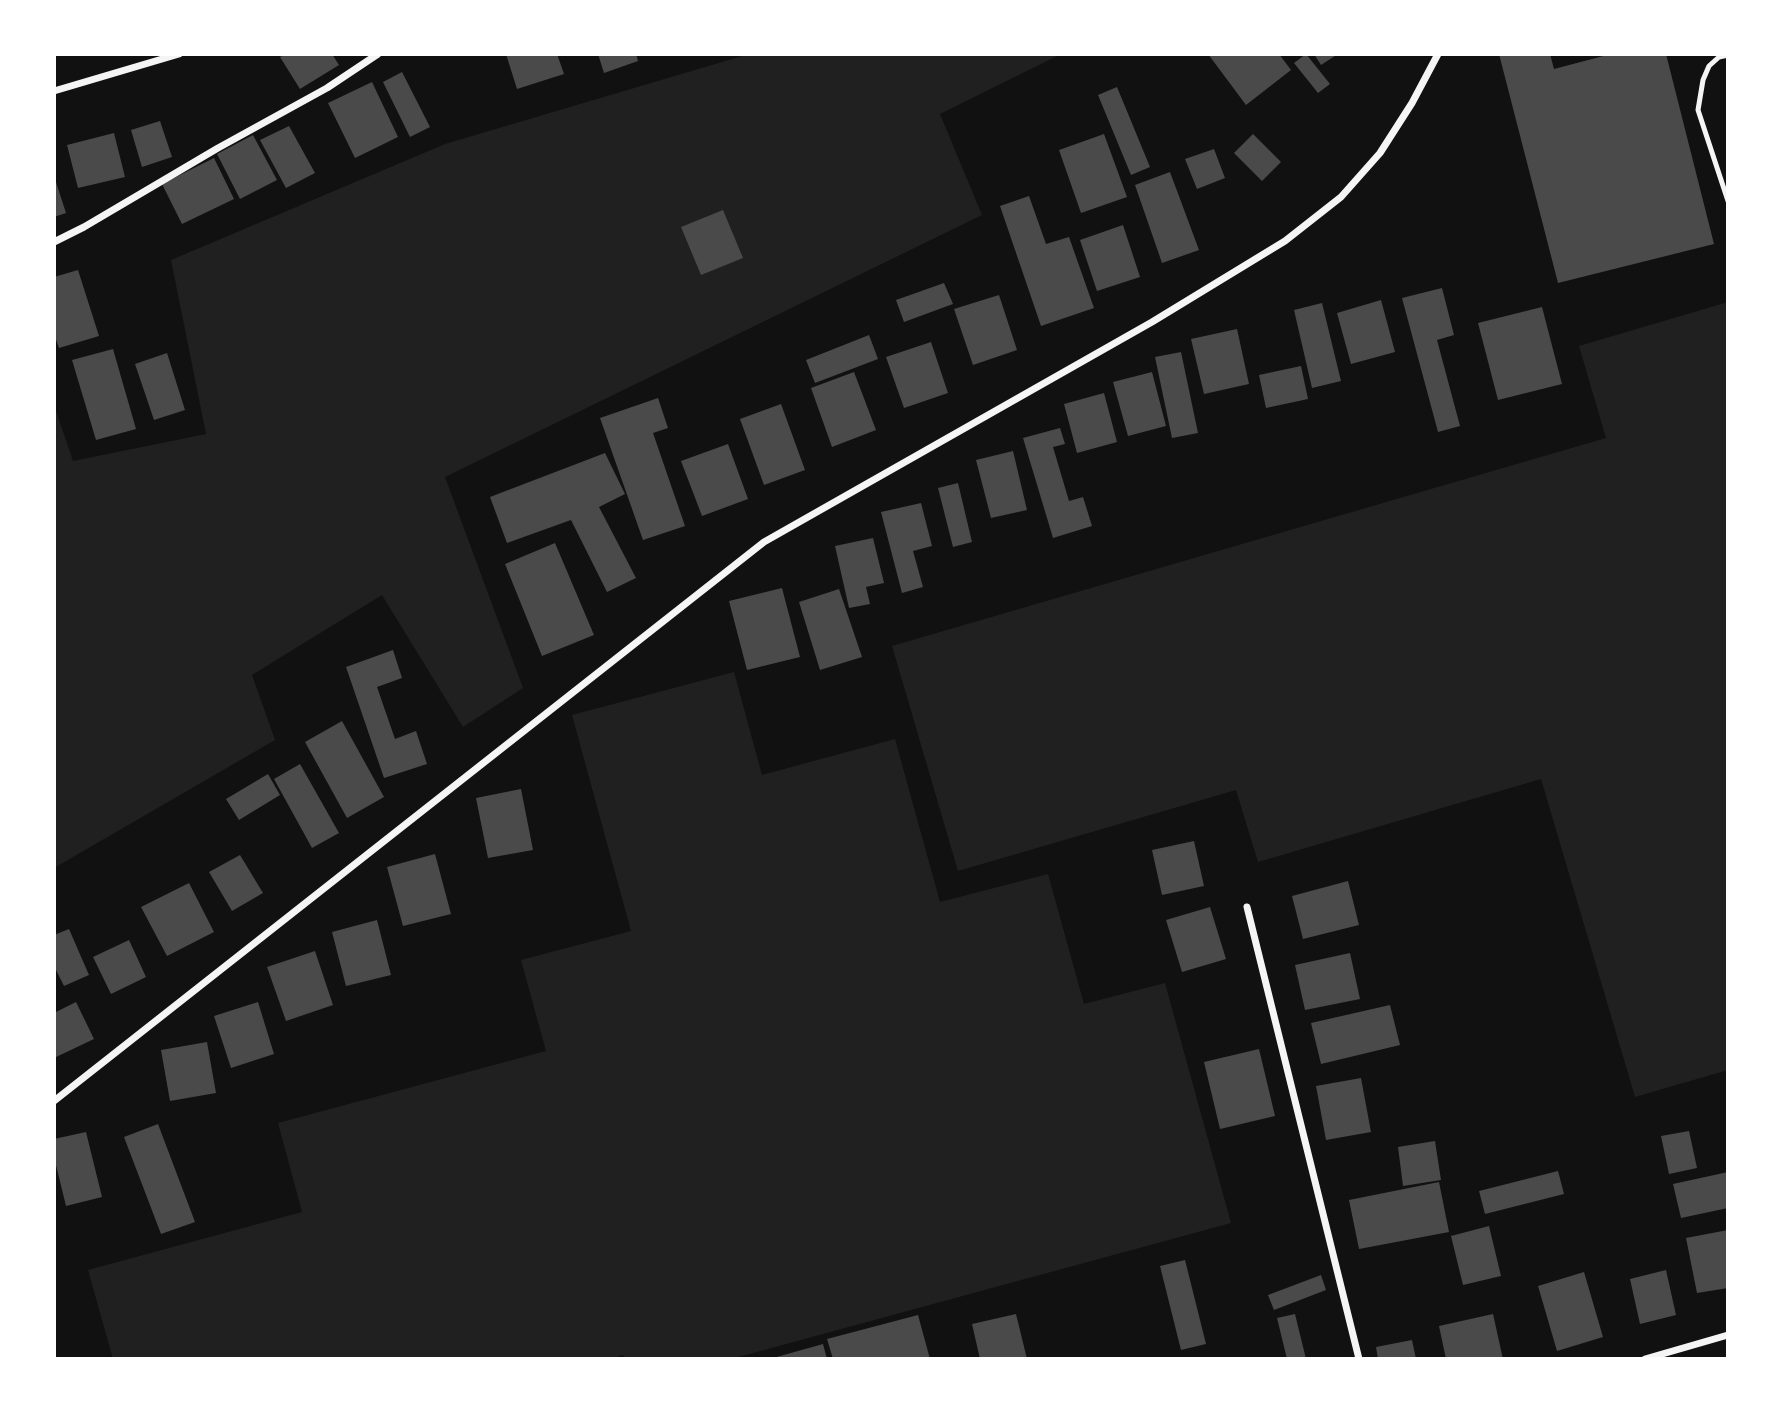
<!DOCTYPE html>
<html>
<head>
<meta charset="utf-8">
<style>
  body { margin:0 }
  #map { position:relative; width:1782px; height:1413px; overflow:hidden; background:#111; font-family:"Fira Sans Condensed",sans-serif }
  canvas { display:block }
  .frame { position:absolute; inset:0; border:56px solid #fff; pointer-events:none }
</style>
</head>
<body>
<div id="map">
<canvas width="1782" height="1413"></canvas>
<div class="frame"></div>
</div>
<script>
const g = document.querySelector('canvas').getContext('2d');
g.lineJoin = 'round';
function fillPath(path, color) { g.fillStyle = color; g.fill(path, 'evenodd'); }
function trace(path, color, width, dash) { g.strokeStyle = color; g.lineWidth = width; g.lineCap = dash ? 'butt' : 'round'; g.setLineDash(dash || []); g.stroke(path); }
fillPath(new Path2D(`
  M749 54H1061L940 114 982 215 445 477 523 688 463 727 382 595 252 675 275 740 54 868V405L73 461 206 434 171 260 445 144Z
  M1728 302V1070L1635 1097 1541 779 1258 862 1236 790 958 871 892 646 1606 438 1579 346Z
  M734 672 762 775 895 739 940 902 1048 874 1084 1004 1165 983 1231 1223 731 1359H625L623 1355 610 1359H113L88 1270 302 1212 278 1123 546 1051 521 960 631 931 572 715Z`), '#202020');
fillPath(new Path2D(`
  M286 54H332L339 65 300 89 280 57Z
  M506 54H557L564 74 517 89Z
  M598 54H636L638 61 604 73Z
  M1208 54H1279L1291 70 1246 105Z
  M1306 54 1330 84 1318 93 1294 63Z
  M1314 54H1338L1321 65Z
  M1499 54H1550L1554 69 1611 54H1666L1714 244 1558 283Z
  M402 72 430 127 410 137 383 82Z
  M372 82 398 137 355 158 328 103Z
  M1117 87 1150 167 1131 175 1098 95Z
  M160 121 172 157 142 167 131 130Z
  M289 126 315 173 286 188 260 140Z
  M114 133 125 177 78 188 67 145Z
  M1104 134 1127 197 1081 213 1059 150Z
  M1253 134 1281 162 1262 181 1234 153Z
  M253 135 277 180 240 199 217 154Z
  M1214 149 1225 178 1197 189 1185 159Z
  M214 158 234 199 182 224 162 184Z
  M1170 172 1199 250 1162 263 1135 185Z
  M54 176 66 213 54 217Z
  M1029 196 1046 244 1069 237 1094 308 1041 326 1000 206Z
  M723 210 743 258 701 275 681 227Z
  M1123 225 1140 277 1097 291 1080 240Z
  M78 270 99 336 59 348 54 334V277Z
  M944 283 953 304 904 322 896 300Z
  M1442 288 1454 335 1437 340 1460 426 1438 432 1402 298Z
  M999 295 1017 350 973 365 954 309Z
  M1381 300 1395 352 1351 364 1337 313Z
  M1322 303 1341 381 1312 388 1294 310Z
  M1542 307 1562 384 1498 400 1478 323Z
  M1237 329 1249 384 1204 394 1191 339Z
  M869 335 878 359 815 383 806 360Z
  M931 342 948 393 904 408 886 357Z
  M113 349 136 429 96 440 72 360Z
  M1181 352 1198 433 1172 438 1155 357Z
  M167 353 185 410 154 420 135 364Z
  M1301 366 1308 399 1266 408 1259 375Z
  M854 372 876 430 832 447 811 388Z
  M1152 372 1166 426 1128 436 1113 382Z
  M1104 393 1117 442 1077 453 1064 404Z
  M658 398 668 428 653 433 685 526 643 540 600 418Z
  M781 404 805 470 764 485 740 419Z
  M1060 428 1065 444 1053 447 1069 501 1083 497 1092 526 1053 538 1023 438Z
  M728 444 748 499 702 516 681 461Z
  M1013 451 1027 510 991 518 976 460Z
  M605 453 625 494 599 507 636 578 607 592 571 520 507 543 490 497Z
  M958 483 972 542 953 547 938 488Z
  M921 503 932 546 913 551 923 587 902 593 881 512Z
  M873 538 884 583 866 587 870 604 849 608 835 546Z
  M555 543 594 635 542 656 505 564Z
  M782 588 800 657 747 670 729 601Z
  M839 589 862 657 820 670 799 602Z
  M393 650 402 678 377 687 395 739 416 731 427 764 384 778 346 667Z
  M342 721 384 797 347 818 305 742Z
  M300 764 339 833 312 848 274 779Z
  M268 774 280 795 239 820 226 799Z
  M521 789 533 850 488 858 476 798Z
  M1194 841 1204 886 1162 895 1152 850Z
  M435 854 451 914 403 926 387 867Z
  M240 855 263 893 232 911 209 872Z
  M1348 881 1359 925 1303 939 1292 896Z
  M189 883 214 932 167 956 141 907Z
  M1210 907 1226 959 1182 972 1166 920Z
  M377 920 391 975 346 986 332 932Z
  M69 929 89 975 64 986 54 966V935Z
  M129 940 146 977 111 994 93 957Z
  M315 951 333 1005 286 1021 267 967Z
  M1350 953 1360 999 1305 1010 1295 965Z
  M76 1002 94 1039 54 1058V1013Z
  M258 1002 274 1054 231 1068 214 1016Z
  M1390 1005 1400 1045 1321 1064 1311 1023Z
  M207 1042 216 1093 170 1101 161 1050Z
  M1259 1049 1275 1116 1220 1129 1204 1062Z
  M1361 1078 1371 1132 1326 1140 1316 1086Z
  M158 1124 195 1222 161 1234 124 1137Z
  M1689 1131 1697 1168 1669 1174 1661 1136Z
  M86 1132 102 1197 66 1206 54 1157V1139Z
  M1435 1141 1441 1180 1403 1186 1398 1147Z
  M1558 1171 1564 1194 1485 1214 1479 1191Z
  M1728 1172V1208L1681 1218 1673 1184Z
  M1439 1182 1449 1232 1359 1249 1349 1200Z
  M1489 1226 1501 1276 1463 1285 1451 1236Z
  M1728 1230V1288L1697 1293 1686 1238Z
  M1185 1260 1206 1344 1181 1350 1160 1266Z
  M1666 1270 1676 1315 1640 1324 1630 1279Z
  M1584 1272 1603 1337 1557 1351 1538 1286Z
  M1321 1275 1326 1290 1274 1310 1268 1295Z
  M1016 1314 1027 1359H980L972 1324Z
  M1295 1314 1306 1359H1287L1277 1318Z
  M1493 1314 1503 1359H1446L1439 1326Z
  M918 1315 930 1359H833L827 1339Z
  M1412 1340 1416 1359H1378L1376 1347Z
  M823 1344 827 1359H773V1358Z`), '#4a4a4a');
trace(new Path2D(`
  M1728 55 1719 57 1709 66 1703 80 1698 110 1728 201`), '#f5f5f5', 5);
trace(new Path2D(`
  M54 91 179 54
  M54 242 84 227 218 148 327 88 378 54
  M1247 907 1359 1359
  M54 1101 764 542 1152 322 1285 241 1341 197 1380 153 1412 103 1438 54
  M1645 1359 1728 1335`), '#f5f5f5', 7);
</script>
</body>
</html>
